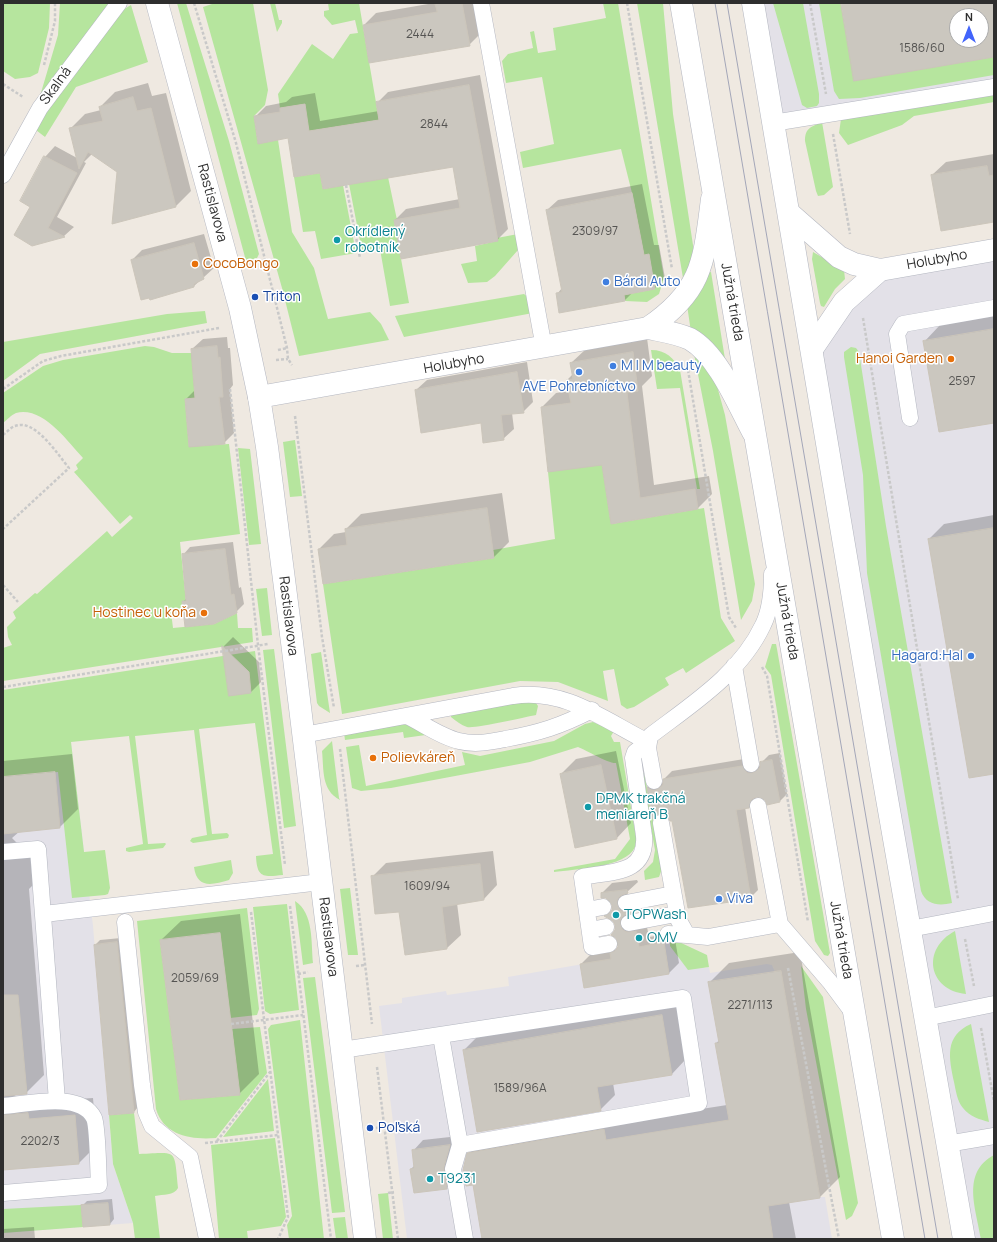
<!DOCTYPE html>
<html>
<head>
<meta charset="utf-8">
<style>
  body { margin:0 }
  #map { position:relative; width:997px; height:1242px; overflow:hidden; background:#efe9e1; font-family:Manrope,sans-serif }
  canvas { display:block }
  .frame { position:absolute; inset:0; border:4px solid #2e2e2e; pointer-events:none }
  .north { position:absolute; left:949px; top:8px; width:40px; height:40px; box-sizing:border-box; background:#fff; border:1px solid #ababab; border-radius:50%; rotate:0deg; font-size:11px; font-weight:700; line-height:16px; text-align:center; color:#2e2e2e }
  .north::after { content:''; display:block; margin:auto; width:14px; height:18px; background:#4264fb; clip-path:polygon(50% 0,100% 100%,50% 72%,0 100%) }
</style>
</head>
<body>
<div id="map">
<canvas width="997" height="1242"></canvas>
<div class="frame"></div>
<div class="north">N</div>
</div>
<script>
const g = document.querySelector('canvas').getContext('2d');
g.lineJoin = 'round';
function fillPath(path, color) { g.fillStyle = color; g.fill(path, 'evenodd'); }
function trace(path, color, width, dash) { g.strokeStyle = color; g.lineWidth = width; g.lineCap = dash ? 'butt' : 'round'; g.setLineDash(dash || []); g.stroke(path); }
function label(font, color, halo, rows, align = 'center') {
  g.font = font + ' Manrope,sans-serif'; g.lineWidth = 3; g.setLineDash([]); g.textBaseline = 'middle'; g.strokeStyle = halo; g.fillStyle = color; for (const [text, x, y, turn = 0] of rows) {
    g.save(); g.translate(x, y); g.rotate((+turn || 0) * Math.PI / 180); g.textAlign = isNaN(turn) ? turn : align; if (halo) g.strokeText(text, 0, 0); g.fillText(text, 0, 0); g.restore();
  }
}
fillPath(new Path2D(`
  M753 3H994V87L773 123ZM957 16H981V40H957Z
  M994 250V1239H964L812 349 880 270Z
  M3 739 71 742 93 926 113 1164 133 1223 3 1233Z
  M670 942 705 968 709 967 710 973 767 964 772 965 775 972 781 971 820 1197H825L832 1239H407L379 1006 402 1003V998L446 991 447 995 509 986 508 977 612 959 610 952Z`), '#e3e1e8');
fillPath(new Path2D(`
  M3 3H50L49 28 38 73 30 77 15 79 3 71Z
  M60 3H111L40 96 58 35Z
  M177 3H186L229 141 259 254 257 258 246 261Z
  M215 3H253L268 90 265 105 254 116 258 143 278 140 292 232 314 268 328 319 370 312 381 324 389 340 299 356 282 288 203 7Z
  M270 3H275L279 20H282V23L277 32Z
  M328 3H359L379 120 309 131 304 104 280 108 278 94 312 44 333 59 350 34 358 33 355 20 332 25 324 16V11L329 10Z
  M603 3H618L664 278 659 294 647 302 625 301 624 295 655 289 649 255H644L632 193 621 149 523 168 520 152 554 144 542 77 506 83 502 61 508 54 533 48 530 32 534 31 538 53 556 50 553 28 606 18Z
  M637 3H663L673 114 693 245V255L684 284Z
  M773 3H803L819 94V103L817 106 807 108 802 105Z
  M819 3H841L855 80 994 57V75L860 98 839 99 834 91Z
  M131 5 148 62 76 87 45 137 32 127 117 13Z
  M994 92V102L914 116 902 125 848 145 839 133 841 119Z
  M822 122 833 187 824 195 818 196 816 191 805 141C805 128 811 127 822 122Z
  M320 173 323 189 343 185 356 253 321 259 315 231 303 232 294 177Z
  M388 177 397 220H394L409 303 390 306 380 249 362 251 349 184Z
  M518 234V250L495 276 487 282 468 283 461 264 477 261 475 246 497 241V238Z
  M813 252 844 270 845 279 835 289 824 307 821 306 820 303 812 259Z
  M711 272 725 359 691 332 687 305 706 273Z
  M524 294 531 300 533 313 404 337 395 316Z
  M205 311 207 323 40 354 3 381V342L167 314Z
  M145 346 154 347 172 353H192L195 398 185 399 189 446 229 444 240 534 180 542 186 601 182 602 183 610 171 612 173 628 214 624 237 613 238 628H252L253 642 3 681V648L12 645 8 637 7 627 16 618 13 612 35 593 37 594 107 531 112 537 133 518 130 515 120 524 74 472 78 469 76 465 83 458C67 441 43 406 16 413 11 415 7 420 3 423V393L43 366 63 360Z
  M851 347 856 348 859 352 886 526 952 903C939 906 926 905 921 891L867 573 863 475 844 357V352Z
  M651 350C666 350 674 358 680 370L700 489H697L680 388 657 389Z
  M694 354 703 364 717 386 725 415 755 584 752 601 741 620 713 451Z
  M295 440 302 496 290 497 283 442Z
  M238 448 250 449 261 544 249 545Z
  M600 448 611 524 704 508 721 618 735 641 686 673 683 668 665 678 669 685 634 707 627 709 621 705 614 669 603 671 608 701 558 682 520 681 342 714 323 584 494 558 493 550 555 539 548 472Z
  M267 588 272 635 262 636 256 589Z
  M772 644H776L777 649 830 953 828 956 824 955 815 941 771 675 765 667Z
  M274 649 296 826 284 828 263 650Z
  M255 651 283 875C263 877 257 878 256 856L273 854 255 723 199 729 212 834 227 833 229 835 228 838 193 843 190 841 192 838 207 835 194 730 135 736 148 844 165 843 166 844 163 848 129 852 126 851V848L143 844 129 736 71 742 84 852 105 850 110 888 108 894 105 895 72 898 58 772 3 777V690Z
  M321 652 330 713 319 706 317 703 311 654Z
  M534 700 538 706 536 715C525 717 475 729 467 727 461 725 456 721 451 717V715Z
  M400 722 433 734 404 738 403 732 345 740 344 733Z
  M593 722 614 731 611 736 614 742H620L635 831C636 836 637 842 635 847 626 868 575 869 554 872V870L615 859 630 839 616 763C609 764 586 750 578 747L530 762 391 788 361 791 352 788 346 747 359 745 366 786 465 765 462 752 480 756 554 741 585 724Z
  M332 741 339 798 340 800C321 790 324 770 322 751Z
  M644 773 663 866 659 877 645 880 644 871 653 862 655 850 641 774Z
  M231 860 233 873 229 880C212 885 197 889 194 867Z
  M350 888 358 955H348L340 889Z
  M295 901C314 913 311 943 313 963L303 965Z
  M287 904 299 1010 270 1014 265 1011 253 907Z
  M247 908 259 1009 257 1015 230 1018 220 933 160 940 180 1100 239 1095 232 1029 260 1027 267 1073 216 1138C192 1140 164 1136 156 1109L137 921Z
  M955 931 966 994C928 990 921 949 955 931Z
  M677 941 707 955 709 967 688 970 670 946V942Z
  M801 966 823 997 858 1203 852 1216 846 1220 806 1009Z
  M315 977 345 1212 332 1213 303 978Z
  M300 1020 324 1239H289L287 1225 292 1216 268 1029 271 1025Z
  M971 1024 989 1122C979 1119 970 1117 963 1108 957 1101 956 1091 954 1082 949 1058 944 1036 971 1024Z
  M268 1079 274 1131 223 1137Z
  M134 1113 139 1154C178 1153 174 1147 178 1188 174 1196 163 1194 155 1196L160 1239H135L133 1223 113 1164 109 1115Z
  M275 1138 286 1217 281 1226 247 1231 248 1239H219L211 1145Z
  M994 1155V1239H981C976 1208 961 1173 994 1155Z
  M388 1193 393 1239H383L378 1194Z
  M81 1205 83 1227 3 1233V1209Z
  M345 1217 348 1239H336L333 1218Z`), '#b6e59e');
fillPath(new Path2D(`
  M434 3H477L482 32 469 45 364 25 376 13Z
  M480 75 508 229 497 240 395 220 406 209 460 199 453 166 321 172 289 137 255 117 266 106 286 102 292 97 315 93 320 121 379 111 377 103 388 92Z
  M148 83 152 96 166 93 191 191 176 206 113 223 118 171 92 154 84 162 86 163 57 217 74 227 64 236 32 245 31 206 45 157 55 146 77 158 70 129 85 114 101 110 100 107 115 92Z
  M994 154V221L932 175 946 162Z
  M642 184 654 245H659L665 278 655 288 632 293 625 300 557 294 562 288 547 210 558 200Z
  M204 234 214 268 194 286 132 260 142 250Z
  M994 316V422L924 342 940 325Z
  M227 337 228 348H230L233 385 230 389 234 433 224 443 186 399 196 389 192 349 203 339Z
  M647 338 652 376 642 386 654 485 709 476 712 494 697 509 611 523 603 464 542 407 556 393 569 391 567 380 573 374 571 363 586 349Z
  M527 362 533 402 523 412 512 413 514 429 503 439 482 422 416 390 427 380Z
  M502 493 509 542 494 557 324 582 319 549 334 534 346 532V529L361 514Z
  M994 515V773L929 539 944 524Z
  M233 542 239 588 241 587 244 604 236 612 183 602 187 598 183 555 190 547Z
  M233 637 259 662 261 682 251 692 230 695 223 647Z
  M616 751 631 823 616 839 561 774 576 759Z
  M780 753 787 794 780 801 757 796 748 807H745L758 890 750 898 673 820 665 813H659L653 817 648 787 655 780 664 783V779L672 771 750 758 755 765 761 766V763L769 755Z
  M72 754 78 809 60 827 20 831 12 838 17 843H29L33 885 29 889 44 1075 26 1093 14 1095 18 1097 47 1101 93 1098 97 1145 79 1163 3 1169V761Z
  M493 851 497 885 484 899 457 903 461 935 447 948 372 877 386 863Z
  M637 880 638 882 627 892 629 899 641 903 631 912 632 919 646 922 649 937 674 933 679 963 669 973 581 964 591 954 615 950 619 946 613 905 602 893 612 883Z
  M240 914 259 1074 239 1094 161 940 181 921Z
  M121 938 138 1107 134 1112 95 945 100 940Z
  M800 952 840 1177 820 1197 789 1202 796 1239H483L468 1154 488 1134 625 1121 727 1105 716 1043 720 1040 709 983 729 963Z
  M676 1001 686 1059 672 1074 613 1083 615 1095 600 1110 464 1050 479 1035Z
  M459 1136 457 1178 446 1188 411 1169 415 1165 413 1151 423 1140Z
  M112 1199 114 1219 110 1224 82 1206 87 1201Z
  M34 1227 35 1239H3V1229Z`), '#0003');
const building = new Path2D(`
  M435 3H462L470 46 369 63 363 25 437 12Z
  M841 3H994V57L854 81ZM957 16H981V40H957Z
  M469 85 498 241 401 259 394 220 460 208 453 167 323 189 320 173 294 177 288 138 258 144 254 116 280 112V108L305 104 309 131 379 120 376 102Z
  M133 97 137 111 151 108 176 207 112 224 117 172 88 152 79 169 69 128 103 121 99 107Z
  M44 156 77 173 48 228 65 237 32 246 14 235 30 207 20 201Z
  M987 166 989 176 994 175V222L941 231 931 175Z
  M632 193 644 255 649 254 655 289 624 295 625 301 559 313 556 293 562 292 546 210Z
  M194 243 204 279 194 284V287L150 300 149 298 141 300 131 260Z
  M994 329V423L939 432 923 341Z
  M217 346 218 358 220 357 223 397H219L225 444 189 447 185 399 195 398 191 349Z
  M633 352 638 391 627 393 640 498 695 489 698 509 611 524 602 465 548 472 541 407 571 403 566 380 573 379 570 363Z
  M517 372 524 413 501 415 504 440 483 443 481 423 421 433 415 390Z
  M487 508 494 558 323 584 318 549 347 545 345 529Z
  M994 528V774L969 778 928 539Z
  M225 549 231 595 234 594 237 613 214 624 185 627 182 601H186L182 554Z
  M222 646 249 672 251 693 229 696Z
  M772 760 780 802 767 805 765 800 757 797 752 799 749 808 736 810 751 899 688 908 672 821H670L665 814H660L652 819 647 787 651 790H656L663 785V779L742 766 747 773H753L760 768V762Z
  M601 765 617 839 575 848 560 774Z
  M55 772 60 828 3 834V777Z
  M480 864 484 900 442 907 447 949 405 955 399 912 375 914 371 876Z
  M627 890 628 893 620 896 617 900 619 909 623 912 632 913 623 916 620 920 622 929 626 932 636 931 639 947 664 942 669 974 584 988 580 964 611 959 610 953 615 951 618 947 616 938 611 935 615 930V925L613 921 604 916 612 910V905L606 898H601V893Z
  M220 933 240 1095 180 1100 160 940Z
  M117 942 134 1113 109 1115 94 945Z
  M781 971 820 1198 768 1206 773 1239H482L473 1185 466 1186 463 1170 467 1153 604 1129 606 1140 729 1120 715 1043H719L708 982Z
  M3 995H18L27 1094 3 1096Z
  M662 1015 672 1075 597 1087 601 1111 477 1132 463 1050Z
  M28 1113 29 1119 75 1115 79 1164 3 1170V1115Z
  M450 1145 444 1167 447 1189 414 1193 410 1169 414 1168 412 1150Z
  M108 1203 110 1225 83 1227 81 1205Z`);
fillPath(building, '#cbc7bf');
trace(building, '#cbc5ba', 1);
const lane = new Path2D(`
  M481 3 544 348
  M773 123 994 87
  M3 175 40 108 119 3
  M910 418 897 334 903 324 994 308
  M734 666 751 764
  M407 716C424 724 441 737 459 741 475 745 490 742 505 739 539 733 561 726 592 710
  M303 735 513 696C565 688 604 720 648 742
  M654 781 648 748 650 736C692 704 740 674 763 625 771 609 772 591 772 574
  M758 806 780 924 830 982 853 1013
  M661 823 678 919 687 935 708 937 780 924
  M3 852 38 849 57 1101
  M626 903 673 894
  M587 910 603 907
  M44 914 321 882
  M125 922 142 1085 146 1112 152 1126 190 1157 207 1239
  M629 923 676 914
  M910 929 994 913
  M590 930 606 927
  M668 934 687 935
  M609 944 592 947 582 877C611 871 647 875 644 836L633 758 635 752 648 742
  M925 1018 994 1004
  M342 1050 683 998 699 1103 460 1145 441 1036
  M3 1106C28 1104 81 1091 94 1118 98 1127 98 1172 99 1185L3 1193
  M947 1144 994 1136
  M460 1145 453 1169 465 1239`);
const street = new Path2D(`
  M790 214 839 257 854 264 880 270 994 250
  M648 328C703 291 704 261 712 199
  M812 349 844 302 880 270
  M259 397 648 328C662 331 677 333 690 339 718 355 738 404 753 432`);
const secondary = new Path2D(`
  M157 3 240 308 259 397 267 447 292 642 365 1239
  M681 3 893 1239
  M753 3 879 753 964 1239`);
trace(lane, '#b4b7c1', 17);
trace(street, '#b4b7c1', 23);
trace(secondary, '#b4b7c1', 23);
trace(new Path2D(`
  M194 3 236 143 287 348 288 359 292 365
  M627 3 672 269
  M810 3 826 94
  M44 65 55 21V3
  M3 84 23 97
  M833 134 850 234
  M346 185 360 258
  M265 295 273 292
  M863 318 958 899
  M278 350 287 348
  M276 360 288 359
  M688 370 729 617 736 628
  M3 389 43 361 61 356 219 328
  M230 389 258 645 285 865
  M295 416 322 637 334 708
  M3 435C7 432 11 427 15 426 35 418 58 455 69 468L3 529
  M3 585 18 602
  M762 667 767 676 808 922
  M3 687 268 644
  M340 749 372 1024
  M290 906 331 1239
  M251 912 288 1217 278 1239
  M965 939 974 986
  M356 966 365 965
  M788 968 839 1239
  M298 974 308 972
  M231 1024 303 1015
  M981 1028 994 1102
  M377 1067 398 1239
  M376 1128 386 1126
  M217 1141 270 1072
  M205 1143 278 1135
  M388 1193 394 1192`), '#c9c9c9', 2.5, [3, 2]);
trace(lane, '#fff', 16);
trace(street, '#fff', 22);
trace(secondary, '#fff', 22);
trace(new Path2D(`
  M715 3 925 1239
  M727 3 938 1239`), '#a3a6b8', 1);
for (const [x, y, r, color] of [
  [337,240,4,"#0f9aa8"],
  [195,264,4,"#e8710a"],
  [606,282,4,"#3f7fe0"],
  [255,297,4,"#1a4fb4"],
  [951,359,4,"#e8710a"],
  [613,366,4,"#3f7fe0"],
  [579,372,4,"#3f7fe0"],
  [204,613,4,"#e8710a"],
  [971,656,4,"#3f7fe0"],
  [373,758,4,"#e8710a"],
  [588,807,4,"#0f9aa8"],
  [719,899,4,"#3f7fe0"],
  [616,915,4,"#0f9aa8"],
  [639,938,4,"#0f9aa8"],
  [370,1128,4,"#1a4fb4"],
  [430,1179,4,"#0f9aa8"]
]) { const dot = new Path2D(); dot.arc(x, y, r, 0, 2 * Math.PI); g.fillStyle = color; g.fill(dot); trace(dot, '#fff', 1.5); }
label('12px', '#555452', null, [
  ["2444",420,35],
  ["1586/60",922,49],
  ["2844",434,125],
  ["2309/97",595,232],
  ["2597",962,382],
  ["1609/94",427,887],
  ["2059/69",195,979],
  ["2271/113",750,1006],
  ["1589/96A",520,1089],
  ["2202/3",40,1142]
]);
label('14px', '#2e2e2e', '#fff', [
  ["Skalná",56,86,-54],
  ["Rastislavova",212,203,75],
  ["Holubyho",937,260,-10],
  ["Južná trieda",732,302,80],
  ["Holubyho",454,364,-10],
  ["Rastislavova",288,616,83],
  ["Južná trieda",787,621,80],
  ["Rastislavova",328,937,83],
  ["Južná trieda",841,940,80]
]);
label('14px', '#0d838f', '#fff', [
  ["Okrídlený",345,232],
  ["robotník",345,248],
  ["DPMK trakčná",596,799],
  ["meniareň B",596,815],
  ["TOPWash",624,915],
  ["OMV",647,938],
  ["T9231",438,1179]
], 'left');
label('14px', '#c56008', '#fff', [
  ["CocoBongo",203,264],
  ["Hanoi Garden",943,359,"right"],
  ["Hostinec u koňa",196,613,"right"],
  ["Polievkáreň",381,758]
], 'left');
label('14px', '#366cbe', '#fff', [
  ["Bárdi Auto",614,282],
  ["M | M beauty",621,366],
  ["AVE Pohrebníctvo",579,387,"center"],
  ["Hagard:Hal",963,656,"right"],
  ["Viva",727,899]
], 'left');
label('14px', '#164399', '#fff', [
  ["Triton",263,297],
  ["Poľská",378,1128]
], 'left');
</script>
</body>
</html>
